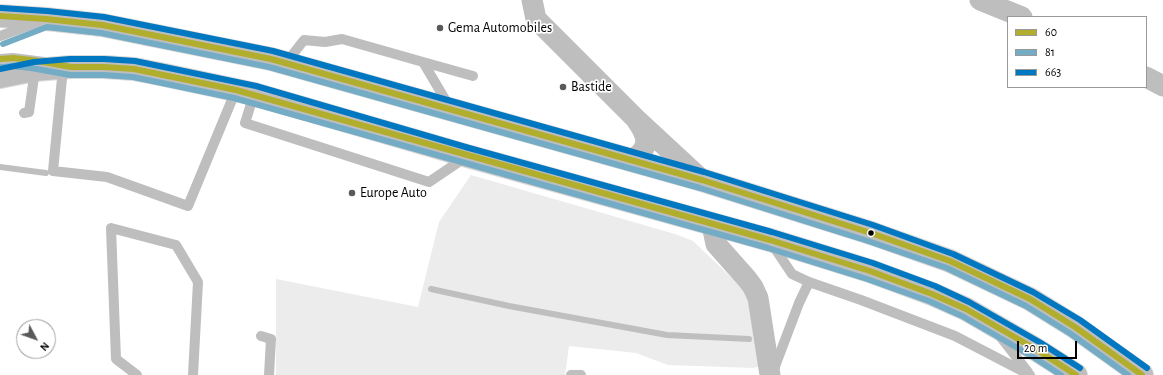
<!DOCTYPE html>
<html>
<head>
<meta charset="utf-8">
<style>
  body { margin:0 }
  #map { position:relative; width:1163px; height:375px; overflow:hidden; background:#fff; font-family:"Alegreya Sans",sans-serif }
  canvas { display:block }
  .legend { position:absolute; left:1007px; top:16px; width:140px; height:72px; box-sizing:border-box; background:#fff; border:1px solid #999; margin:0; padding:5px 7px; list-style:none; font-size:12px; color:#000 }
  .legend li { display:flex; align-items:center; gap:8px; height:20px }
  .legend b { width:20px; border:1px solid #999 }
  .north { position:absolute; left:16px; top:319px; width:40px; height:40px; box-sizing:border-box; background:#fff; border:1px solid #999; border-radius:50%; rotate:131deg; font-size:11px; font-weight:700; line-height:16px; text-align:center; color:#000 }
  .north::after { content:''; display:block; margin:auto; width:14px; height:18px; background:#595959; clip-path:polygon(50% 0,100% 100%,50% 72%,0 100%) }
  .scale { position:absolute; left:1017px; top:341px; width:60px; height:18px; box-sizing:border-box; border:2px solid #000; border-top:0; padding-left:5px; font-size:12px; line-height:14px; white-space:nowrap; color:#000; -webkit-text-stroke:3px #fff; paint-order:stroke }
</style>
</head>
<body>
<div id="map">
<canvas width="1163" height="375"></canvas>
<ul class="legend">
<li><b style="height:5px;background:#b1ad2d"></b>60</li>
<li><b style="height:5px;background:#75acc5"></b>81</li>
<li><b style="height:5px;background:#0077c1"></b>663</li>
</ul>
<div class="north">N</div>
<div class="scale">20 m</div>
</div>
<script>
const g = document.querySelector('canvas').getContext('2d');
g.lineJoin = 'round';
function fillPath(path, color) { g.fillStyle = color; g.fill(path, 'evenodd'); }
function trace(path, color, width, dash) { g.strokeStyle = color; g.lineWidth = width; g.lineCap = dash ? 'butt' : 'round'; g.setLineDash(dash || []); g.stroke(path); }
function label(font, color, halo, rows, align = 'center') {
  g.font = font + ' "Alegreya Sans",sans-serif'; g.lineWidth = 3.5; g.setLineDash([]); g.textBaseline = 'middle'; g.strokeStyle = halo; g.fillStyle = color; for (const [text, x, y, turn = 0] of rows) {
    g.save(); g.translate(x, y); g.rotate((+turn || 0) * Math.PI / 180); g.textAlign = isNaN(turn) ? turn : align; if (halo) g.strokeText(text, 0, 0); g.fillText(text, 0, 0); g.restore();
  }
}
fillPath(new Path2D(`
  M471 175 675 234 693 241 733 279 750 298 762 366 753 368 668 365 636 353 569 346 565 375H276V279L418 307 439 222Z`), '#ececec');
trace(new Path2D(`
  M0 167 46 173
  M431 289 509 306 667 335 749 339`), '#bfbfbf', 6);
const primary = new Path2D(`
  M0 16 46 19 102 25 271 59 702 180 871 233 950 261 1030 299 1075 327 1142 375
  M0 77 35 70 71 67H104L134 69 165 75 254 94 467 156 770 240 870 271 932 294 966 309 1037 350 1076 375`);
trace(primary, '#dbdbdb', 24);
trace(new Path2D(`
  M0 36 33 24
  M0 59 13 58 44 62
  M423 62 473 76
  M286 63 304 40 325 42 342 39 423 62 449 106
  M63 68 53 171 107 177 188 206 236 90
  M254 94 245 123 429 182 466 157
  M24 113 29 112 35 70
  M772 244 792 274 809 282 861 300 955 336 1030 375
  M999 335 1028 372
  M261 336 271 339 269 375
  M774 369 799 303 809 282
  M137 375 116 359 111 228 176 245 198 282 193 375
  M571 375H581`), '#bebebe', 10);
trace(new Path2D(`
  M532 0 536 19 636 119 702 180
  M980 0 1022 17
  M1146 77 1163 86
  M632 160C650 148 649 138 637 121
  M712 225 716 244 747 279 753 287 758 298 770 375`), '#bebebe', 21);
trace(primary, '#bebebe', 22);
trace(new Path2D(`
  M0 16 46 19 102 25 271 59 702 180 871 233 950 261 1030 299 1075 327 1142 375
  M0 59 13 58 32 60 71 67H104L134 69 236 90 770 240 870 271 932 294 966 309 1037 350 1076 375`), '#b1ad2d', 6);
trace(new Path2D(`
  M3 44 47 27 101 33 269 67 700 188 868 241 947 268 1026 306 1071 334 1128 375
  M1 67 13 66 31 68 70 75H104L133 77 234 98 768 248 867 279 929 301 962 316 1033 357 1061 375`), '#75acc5', 6);
trace(new Path2D(`
  M1 8 47 11 104 17 273 51 704 172 873 225 953 254 1033 292 1080 320 1147 368
  M0 69 34 62 70 59H104L135 61 256 86 469 148 772 232 873 263 935 286 969 302 1041 343 1080 368`), '#0077c1', 6);
for (const [x, y, r, color] of [
  [440,28,4,"#595959"],
  [563,87,4,"#595959"],
  [352,193,4,"#595959"],
  [871,233,3.5,"#000"]
]) { const dot = new Path2D(); dot.arc(x, y, r, 0, 2 * Math.PI); g.fillStyle = color; g.fill(dot); trace(dot, '#fff', 1.5); }
label('14px', '#000', '#fff', [
  ["Gema Automobiles",448,28],
  ["Bastide",571,87],
  ["Europe Auto",360,193]
], 'left');
</script>
</body>
</html>
